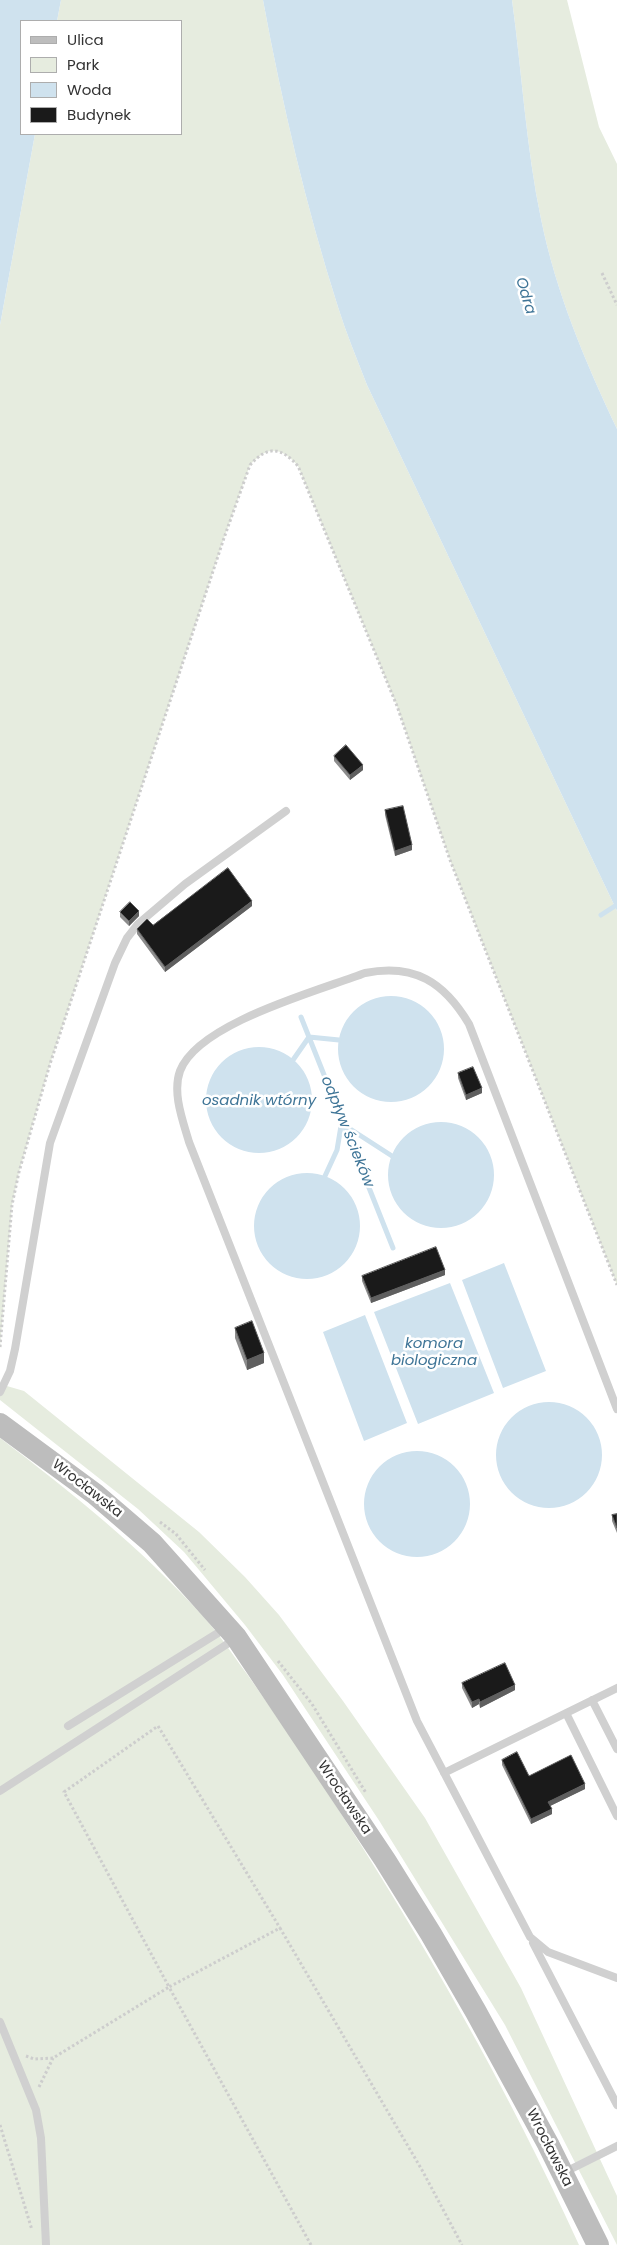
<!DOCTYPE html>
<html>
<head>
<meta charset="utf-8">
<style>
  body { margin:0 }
  #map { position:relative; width:617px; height:2245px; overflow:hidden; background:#fff; font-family:Poppins,sans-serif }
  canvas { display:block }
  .legend { position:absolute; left:20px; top:20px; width:162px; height:115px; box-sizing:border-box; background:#fff; border:1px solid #adadad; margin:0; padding:6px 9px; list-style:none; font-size:15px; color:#333 }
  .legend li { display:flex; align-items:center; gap:10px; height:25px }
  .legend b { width:25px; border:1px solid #adadad }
</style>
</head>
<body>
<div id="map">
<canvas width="617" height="2245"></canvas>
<ul class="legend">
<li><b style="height:6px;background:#bdbdbd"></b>Ulica</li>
<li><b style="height:14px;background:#e6ecdf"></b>Park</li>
<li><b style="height:14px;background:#cfe2ee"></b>Woda</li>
<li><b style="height:14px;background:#1a1a1a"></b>Budynek</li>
</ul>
</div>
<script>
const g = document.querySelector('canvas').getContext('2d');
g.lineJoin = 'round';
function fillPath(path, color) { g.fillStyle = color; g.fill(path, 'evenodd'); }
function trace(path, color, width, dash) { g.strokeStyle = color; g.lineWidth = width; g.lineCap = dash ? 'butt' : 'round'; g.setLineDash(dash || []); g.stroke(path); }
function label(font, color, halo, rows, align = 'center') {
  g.font = font + ' Poppins,sans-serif'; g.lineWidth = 5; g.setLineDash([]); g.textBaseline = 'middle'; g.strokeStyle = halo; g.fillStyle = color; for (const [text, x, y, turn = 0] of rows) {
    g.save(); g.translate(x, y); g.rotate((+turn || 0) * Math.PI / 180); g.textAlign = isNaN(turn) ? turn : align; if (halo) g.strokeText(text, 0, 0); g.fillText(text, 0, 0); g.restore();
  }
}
fillPath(new Path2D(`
  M61 0H263C282 103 306 207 338 307 346 333 357 359 367 385L617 911V1285L450 860 397 706 298 466C281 447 268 445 250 465L224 538 50 1064 19 1172 12 1205 0 1347V325L35 134H181V21H57Z
  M512 0H567L599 127 617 164V429C585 361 556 293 541 219 526 147 522 73 512 0Z
  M0 1384 24 1391 199 1532 245 1577 279 1615 343 1701 425 1818 521 1988 617 2196V2245L505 2025 380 1822 283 1675 245 1625 184 1552 138 1509 0 1400Z
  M0 1438C71 1492 141 1548 201 1614 218 1632 232 1654 247 1674 275 1714 303 1754 329 1795 423 1940 508 2089 579 2245H0Z`), '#e6ecdf');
fillPath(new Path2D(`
  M0 0H61L57 21H21V134H35L0 325Z
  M263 0H512C522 73 526 147 541 219 556 293 585 361 617 429V911L367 385C357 359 346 333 338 307 306 207 282 103 263 0Z
  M338 1049a53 53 0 1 1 106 0a53 53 0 1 1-106 0Z
  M206 1100a53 53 0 1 1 106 0a53 53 0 1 1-106 0Z
  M388 1175a53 53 0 1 1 106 0a53 53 0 1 1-106 0Z
  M254 1226a53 53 0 1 1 106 0a53 53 0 1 1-106 0Z
  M504 1263 546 1371 503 1388 462 1280Z
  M450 1283 494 1393 418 1424 374 1312Z
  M365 1315 407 1423 364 1441 323 1332Z
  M496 1455a53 53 0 1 1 106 0a53 53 0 1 1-106 0Z
  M364 1504a53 53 0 1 1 106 0a53 53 0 1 1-106 0Z`), '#cfe2ee');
trace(new Path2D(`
  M601 915 615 906
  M301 1017 393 1248
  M293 1060 309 1037 339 1040
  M344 1125 392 1156
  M325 1176 337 1150 342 1120`), '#cfe2ee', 5);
trace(new Path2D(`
  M602 273 617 305
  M0 1347 12 1205 19 1172 50 1064 224 538 250 465C268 445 281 447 298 466L397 706 450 860 617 1285
  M160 1522 176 1534 205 1570
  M278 1661 312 1704 366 1793
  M26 2056 34 2059 53 2058 169 1987 64 1792 158 1726 280 1928
  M39 2087 53 2058
  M0 2125 32 2230
  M311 2245 169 1987 280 1928 422 2170 462 2245`), '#cdcdcd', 3, [2.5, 2.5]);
trace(new Path2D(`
  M0 1392 10 1371 15 1349 50 1143 115 963 127 938 138 924 185 884 286 811
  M617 1409 469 1024C444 982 414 963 365 973 318 991 198 1023 180 1071 172 1093 183 1121 189 1142L417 1721 530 1937 548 1952 617 1978
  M592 1700 617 1749
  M566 1713 617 1816
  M68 1726 226 1628
  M444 1773 617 1688
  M0 1791 235 1639
  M533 1943 617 2105
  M0 2022 36 2110 41 2138 46 2245
  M565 2172 617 2146`), '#d0d0d0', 8);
trace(new Path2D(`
  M0 1424 95 1494 152 1543 236 1637 385 1860 431 1934 476 2012 548 2144 598 2245`), '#bdbdbd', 22);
fillPath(new Path2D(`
  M334 756 363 770 350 780 334 761Z
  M385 810 412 850 395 856 385 815Z
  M252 906 165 972 137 934V929L153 925Z
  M120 912 139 916 129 926 120 917Z
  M458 1073 482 1093 466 1100 458 1078Z
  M445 1275 371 1303 362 1281V1276Z
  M235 1328 264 1363 247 1370 235 1338Z
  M617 1514V1533L612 1521V1515Z
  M462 1683 515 1690 480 1708 479 1704 472 1708 462 1688Z
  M502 1760 529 1776 585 1789 550 1806 552 1814 531 1824 502 1765Z`), '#8c8c8c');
fillPath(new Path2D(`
  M363 765V770L350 780V775Z
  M412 845V850L395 856V851Z
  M252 901V906L165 972V967Z
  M139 911V916L129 926V921Z
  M482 1088V1093L466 1100V1095Z
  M445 1270V1275L371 1303V1298Z
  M264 1353V1363L247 1370V1360Z
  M515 1685V1690L480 1708V1702Z
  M479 1699V1704L472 1708V1702Z
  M585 1784V1789L548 1807V1802Z
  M552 1809V1814L531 1824V1819Z`), '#5f5f5f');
const building = new Path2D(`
  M346 745 363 765 350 775 334 756Z
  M403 806 412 845 395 851 385 810Z
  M228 868 252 901 165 967 137 929 147 919 153 925Z
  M130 902 139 911 129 921 120 912Z
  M473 1067 482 1088 466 1095 458 1073Z
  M436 1247 445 1270 371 1298 362 1276Z
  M252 1321 264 1353 247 1360 235 1328Z
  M617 1514V1528L612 1515Z
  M505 1663 515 1685 480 1702 479 1699 472 1702 462 1683Z
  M517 1752 529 1776 571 1755 585 1784 548 1802 552 1809 531 1819 502 1760Z`);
fillPath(building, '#1a1a1a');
trace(building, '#5f5f5f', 1);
label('14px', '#333', '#fff', [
  ["Wrocławska",87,1489,38],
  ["Wrocławska",344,1798,56],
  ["Wrocławska",549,2148,63]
]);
label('italic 15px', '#3f7597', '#fff', [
  ["Odra",525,296,73],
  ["osadnik wtórny",259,1101],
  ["odpływ ścieków",347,1132,68],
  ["komora",434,1344],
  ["biologiczna",434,1361]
]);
</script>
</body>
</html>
